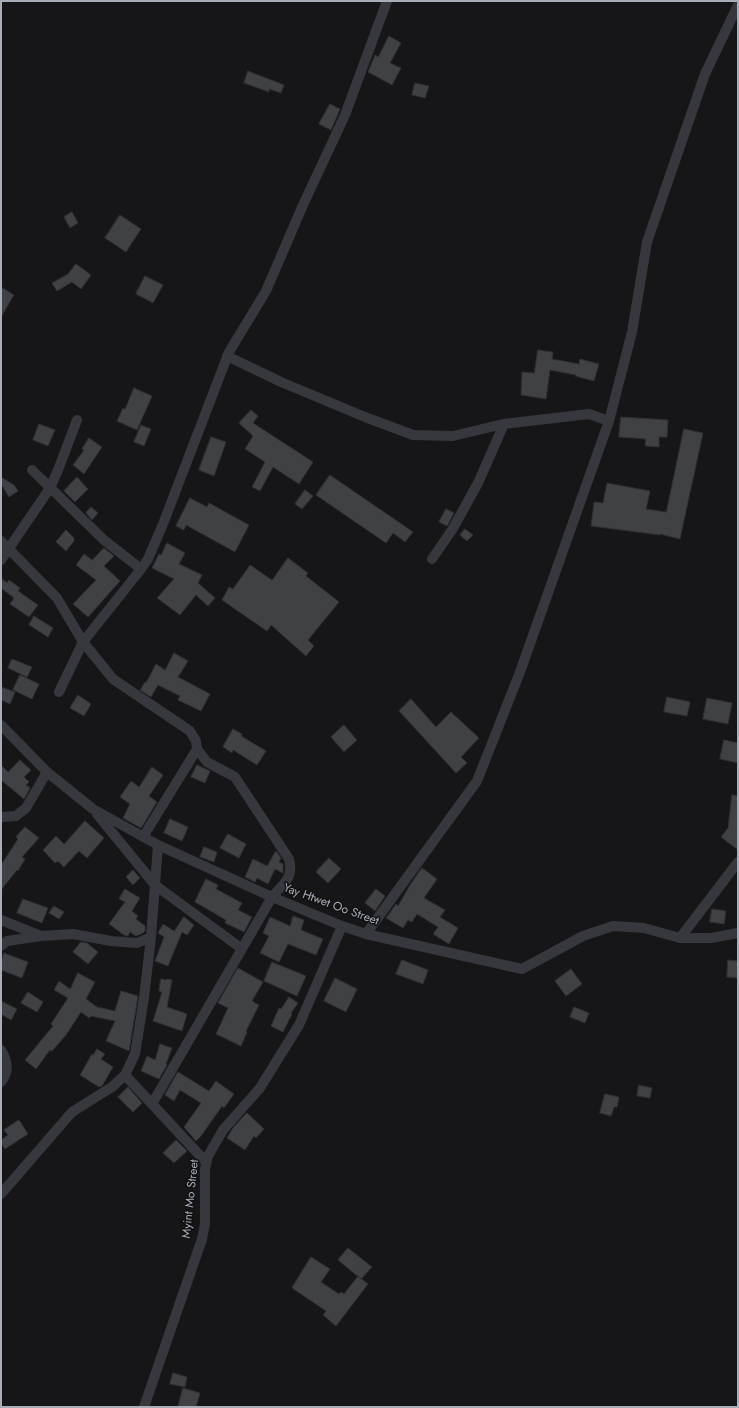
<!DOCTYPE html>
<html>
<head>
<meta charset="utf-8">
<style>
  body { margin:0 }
  #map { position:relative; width:739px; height:1408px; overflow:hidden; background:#161618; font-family:Jost,sans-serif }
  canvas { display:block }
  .frame { position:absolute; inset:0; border:2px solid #a8adb8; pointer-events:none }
</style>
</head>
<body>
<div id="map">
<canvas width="739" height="1408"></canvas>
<div class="frame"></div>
</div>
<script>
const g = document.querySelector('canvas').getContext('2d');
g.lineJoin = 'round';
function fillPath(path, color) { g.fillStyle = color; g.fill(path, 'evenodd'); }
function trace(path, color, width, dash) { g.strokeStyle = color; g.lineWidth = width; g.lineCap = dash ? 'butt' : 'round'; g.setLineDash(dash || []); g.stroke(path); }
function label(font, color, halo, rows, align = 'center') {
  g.font = font + ' Jost,sans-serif'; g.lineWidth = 3; g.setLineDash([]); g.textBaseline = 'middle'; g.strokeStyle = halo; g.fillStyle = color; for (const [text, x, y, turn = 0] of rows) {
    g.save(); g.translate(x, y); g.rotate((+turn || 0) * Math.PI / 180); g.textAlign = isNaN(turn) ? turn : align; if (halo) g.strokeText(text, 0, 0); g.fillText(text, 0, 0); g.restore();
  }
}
const building = new Path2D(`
  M389 36 401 43 390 63 401 68 392 85 368 72 375 55 378 57Z
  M248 71 284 85 281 93 269 89V92L244 83Z
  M415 83 429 86 425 98 412 95Z
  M330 104 340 109 331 130 319 124Z
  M72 212 78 223 70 228 64 217Z
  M120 215 141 229 126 252 105 238Z
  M76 264 91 275 81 289 72 282 57 291 52 283 68 274Z
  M145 276 163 285 153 303 136 294Z
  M1 287 14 295 1 317Z
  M538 350 553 352 552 359 579 364 580 359 599 364 594 381 575 376 576 375 550 370 546 399 521 395 522 372 534 373Z
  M134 388 152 396 137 430 117 421 123 408 125 409Z
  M251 410 258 416 253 423 313 462 299 484 273 467 260 491 252 487 265 462 245 449 253 436 239 423Z
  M621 417 668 420 667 437H659V447L645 446 646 439 619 437Z
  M39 424 55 430 48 446 33 440Z
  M141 425 151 429 144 446 134 442Z
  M684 429 703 433 680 539 660 534V535L591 526 594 502 603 503 607 483 650 491 646 509 666 512Z
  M211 437 226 442 214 476 199 470Z
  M89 438 102 447 84 474 73 465 84 450 82 449Z
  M330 475 413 532 405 542 393 533 386 543 316 495Z
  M1 477 14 485 18 491 9 497 1 484Z
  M77 477 88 489 75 502 64 491Z
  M305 490 313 496 302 509 295 504Z
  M190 498 207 507 209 503 249 525 235 552 186 525 184 530 176 526Z
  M91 507 98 513 92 520 86 513Z
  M446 509 454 513 447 526 439 522Z
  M465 529 473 535 467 541 460 535Z
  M66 530 74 538V541L66 551 56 542Z
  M167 543 185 553 179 564 202 575 198 583 215 598 208 606 196 595 180 615 157 598 174 579 152 568 159 554 161 555Z
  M104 548 114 556 104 566 120 581 88 617 73 604 96 580 76 565 84 554 92 560Z
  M288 558 308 573 306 576 339 602 308 640 314 646 306 656 271 625 267 631 222 600 229 587 233 589 250 565 272 580Z
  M1 578 7 583 9 580 20 588 18 591 38 605 29 617 10 604 14 598 1 588Z
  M34 616 53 628 48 637 29 625Z
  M174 653 188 661 178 677 210 694 201 711 178 700 180 696 158 685 151 697 140 690 145 682 146 683 156 664 165 670Z
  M12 659 32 667 27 677 8 668Z
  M20 675 39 684 32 699 13 690Z
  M1 687 15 692 10 704 1 700Z
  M78 695 91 704 84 716 70 708Z
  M667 697 690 702 687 716 664 712Z
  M707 698 732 703 728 724 703 719Z
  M411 699 436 727 451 712 479 738 461 757 467 763 456 773 399 711Z
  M344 725 357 740 344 752 331 737Z
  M233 729 242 734 241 736 266 751 257 765 233 750 232 753 223 747Z
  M724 740 738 743V763L720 759Z
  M20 760 31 770 24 777 29 782 26 785 30 788 24 799 1 780V765L8 772Z
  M197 765 210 771 205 783 191 777Z
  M152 767 163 775 149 796 157 802 141 828 123 818 130 804 120 797 131 781 139 787Z
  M732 795 738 796V850L721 837 728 828Z
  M170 819 188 827 182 841 164 833Z
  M85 821 104 838 87 858 79 851 64 867 58 861 55 863 43 850 56 836 64 844Z
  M25 827 39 838 22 857 25 859 18 871 17 870 1 890V865L18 839 16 837Z
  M228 834 246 844 239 858 220 848Z
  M204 847 217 852 214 862 200 857Z
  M276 851 281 858 279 862 283 864V873L275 869 268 884 257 878 255 882 245 877 253 859 267 866Z
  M329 858 341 869 328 883 316 872Z
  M422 868 437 879 424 898 445 910 440 917 458 928 449 944 433 934 438 927 417 914 412 922 408 920 403 928 386 918 396 904 398 906 410 885Z
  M133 870 140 878 133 885 126 877Z
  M206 879 218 885 216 889 242 903 238 910 252 917 244 932 225 923 226 920 195 902Z
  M125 889 140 898 132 911 138 916 136 919 145 926V931L143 933 136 936 130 932 128 936 124 935 109 924 125 902 119 899Z
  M376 889 385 896 375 911 365 903Z
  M23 899 48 908 42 923 17 913Z
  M54 906 64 912 59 919 49 913Z
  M712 909 726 911 724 924 710 922Z
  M293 916 304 920 301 930 323 939 316 955 288 944 279 962 260 953 269 936 263 933 270 917 290 926Z
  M184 917 194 925 187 935 182 932 168 966 155 961 164 937 158 933 163 924 174 931Z
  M81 942 87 943 98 952 88 964 73 952Z
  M4 953 28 962 22 978 1 970V962Z
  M402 960 428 970 423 984 396 974Z
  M728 960 738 961V978L727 977Z
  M272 962 306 976 297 996 264 981Z
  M238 968 263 982 252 1001 259 1005 246 1031 247 1032 241 1046 216 1034 228 1008 218 1003Z
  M571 969 582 984 566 996 555 981Z
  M78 973 95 982 86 999 97 1007 115 1011 121 991 138 996 129 1051 106 1041 115 1021 91 1016 89 1018 81 1012 66 1035 52 1051 50 1050 36 1069 25 1060 53 1026 51 1024 68 998 54 990 59 981 70 989Z
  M335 978 357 989 346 1012 324 1001Z
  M161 979 166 980 167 979 172 980 167 1007 187 1014 182 1031 153 1021 162 992 159 991Z
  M28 992 43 1002 37 1012 21 1003Z
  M289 997 298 1003 291 1013 292 1014 283 1032 271 1026 279 1008 281 1009Z
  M1 1001 17 1009 11 1020 1 1014Z
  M574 1007 589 1013 585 1023 570 1017Z
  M160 1044 172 1048 166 1064 167 1065 159 1079 141 1071 147 1056 155 1060Z
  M97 1049 105 1054 101 1059 113 1067 102 1086 99 1087 80 1075 92 1054 93 1055Z
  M178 1072 209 1091 216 1081 234 1094 224 1108 222 1106 201 1136 196 1141 184 1127 201 1103 180 1090 174 1101 165 1095Z
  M639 1085 652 1088 650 1098 637 1096Z
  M128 1087 142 1103 133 1112 118 1097Z
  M605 1094 619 1097 617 1107H614L611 1116 600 1113Z
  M247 1113 264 1129 256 1138 254 1136 245 1150 227 1138 233 1128Z
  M19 1120 28 1134 5 1149 1 1143V1140L8 1135 4 1130Z
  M176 1140 187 1151 174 1163 163 1153Z
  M348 1248 372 1267 361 1279 338 1260Z
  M311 1257 330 1269 321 1282 339 1294 341 1292 344 1294 358 1276 368 1284 336 1326 323 1315 326 1311 292 1288Z
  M173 1373 187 1377 185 1387 170 1384Z
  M183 1388 200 1393 196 1407H178Z`);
fillPath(building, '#404145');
trace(building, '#303034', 1);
trace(new Path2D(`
  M227 356 281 382 365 417 413 435 453 436 503 424 589 414 609 421
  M32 470 104 540 141 569
  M1 541 57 598 83 642 113 679 190 731 196 741 197 749 207 762 235 777 289 859C294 878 284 883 272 897L152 1104
  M432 559 452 530 478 483 504 424
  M1 560 50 488 58 470 77 420
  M59 692 83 642 141 569 148 559 163 524 229 352 266 291 303 205 345 115 387 1
  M1 725 47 772 93 809 158 845 272 897 342 926 366 934 522 969 583 936 613 926 644 928 680 938H711L738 933
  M97 814 155 885 242 949
  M1 817 16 816 26 808 47 772
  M143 837 197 749
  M1 920 41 936
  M366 934 477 781 520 672 609 421 632 332 647 242 705 74 738 5
  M680 938 738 862
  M1 946 7 941 41 936 73 934 111 941 137 943 151 937
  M1 1050C8 1061 10 1071 1 1082
  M125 1075 206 1162
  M1 1194 72 1112 112 1087 125 1075 135 1054 144 998 151 937 158 845
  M144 1407 202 1239 205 1224V1169L208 1156 223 1130 260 1088 299 1025 342 926`), '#37383d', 10);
label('12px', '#a8adb8', '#111113', [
  ["Yay Htwet Oo Street",331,905,20],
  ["Myint Mo Street",191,1199,-84]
]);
</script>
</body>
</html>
